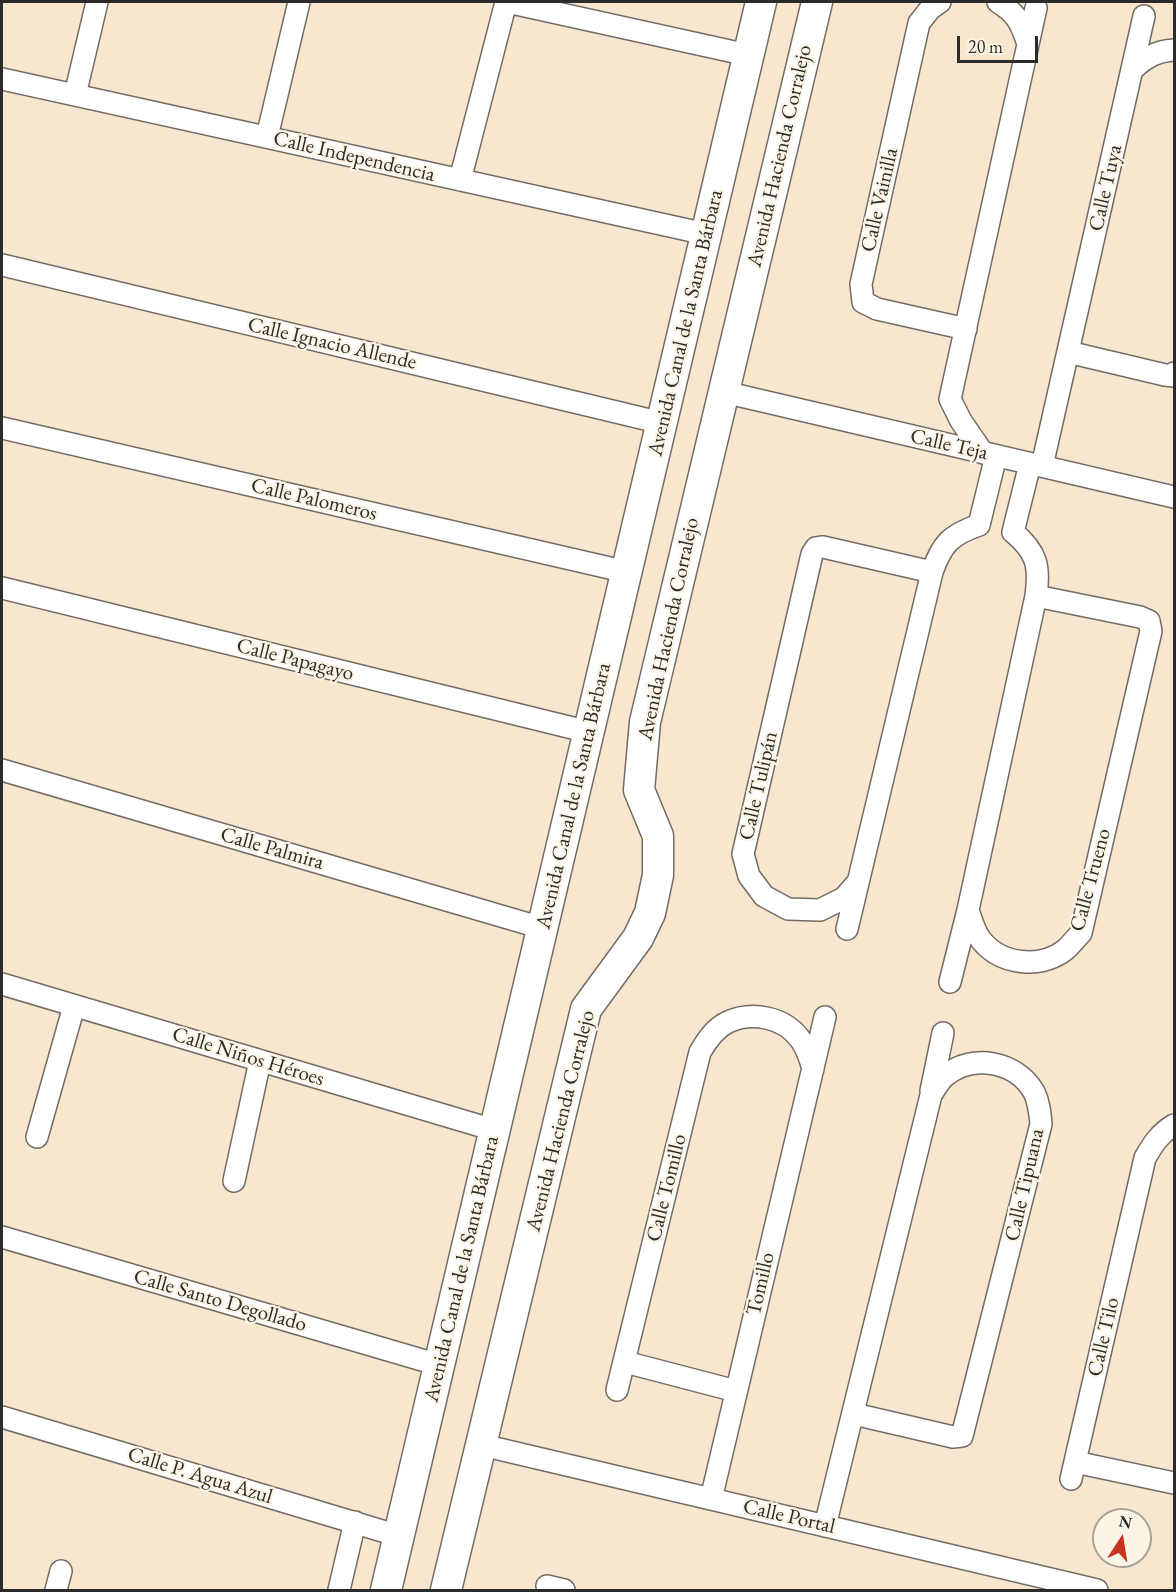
<!DOCTYPE html>
<html>
<head>
<meta charset="utf-8">
<style>
  body { margin:0 }
  #map { position:relative; width:1176px; height:1592px; overflow:hidden; background:#f8e6cf; font-family:"EB Garamond",serif }
  canvas { display:block }
  .frame { position:absolute; inset:0; border:3px solid #2b2b2b; pointer-events:none }
  .north { position:absolute; left:1092px; top:1508px; width:60px; height:60px; box-sizing:border-box; background:#fcf5e5; border:2px solid #a8a49b; border-radius:50%; rotate:12deg; font-size:16px; font-weight:700; line-height:24px; text-align:center; color:#2b2b2b }
  .north::after { content:''; display:block; margin:auto; width:21px; height:27px; background:#c8321e; clip-path:polygon(50% 0,100% 100%,50% 72%,0 100%) }
  .scale { position:absolute; left:957px; top:36px; width:81px; height:27px; box-sizing:border-box; border:3px solid #2b2b2b; border-top:0; padding-left:8px; font-size:18px; line-height:21px; white-space:nowrap; color:#2b2b2b; -webkit-text-stroke:4px #fcf5e5; paint-order:stroke }
</style>
</head>
<body>
<div id="map">
<canvas width="1176" height="1592"></canvas>
<div class="frame"></div>
<div class="north">N</div>
<div class="scale">20 m</div>
</div>
<script>
const g = document.querySelector('canvas').getContext('2d');
g.lineJoin = 'round';
function trace(path, color, width, dash) { g.strokeStyle = color; g.lineWidth = width; g.lineCap = dash ? 'butt' : 'round'; g.setLineDash(dash || []); g.stroke(path); }
function label(font, color, halo, rows, align = 'center') {
  g.font = font + ' "EB Garamond",serif'; g.lineWidth = 4.5; g.setLineDash([]); g.textBaseline = 'middle'; g.strokeStyle = halo; g.fillStyle = color; for (const [text, x, y, turn = 0] of rows) {
    g.save(); g.translate(x, y); g.rotate((+turn || 0) * Math.PI / 180); g.textAlign = isNaN(turn) ? turn : align; if (halo) g.strokeText(text, 0, 0); g.fillText(text, 0, 0); g.restore();
  }
}
const street = new Path2D(`
  M507 2 748 55
  M940 2 930 9 919 23 861 284 863 302 877 309 966 329
  M998 2C1016 13 1020 21 1027 41
  M1133 69C1146 57 1157 51 1174 50
  M2 79 706 234
  M75 95 97 2
  M267 137 299 2
  M460 180 506 2
  M2 265 662 423
  M1068 352 1165 375 1174 376V373
  M724 392 1174 497
  M2 428 627 572
  M983 453 961 421 950 399 1036 8
  M1042 466 1144 16
  M2 588 589 732
  M2 770 542 928
  M858 882 844 898 820 910 788 909 764 896 749 876 743 854 812 554 816 548 823 547 932 572
  M968 910C972 921 974 931 981 940 1001 965 1040 969 1065 950 1071 945 1076 938 1081 933L1151 631 1149 621 1140 617 1036 596
  M847 929 932 572C942 544 950 535 979 525L996 456
  M950 982 968 910 1036 596C1040 566 1037 552 1013 532L1030 464
  M2 984 494 1130
  M931 1091 943 1033
  M37 1137 74 1006
  M234 1181 260 1061
  M2 1237 439 1365
  M625 1362 736 1391
  M617 1390 700 1052C707 1040 715 1028 728 1022 752 1011 784 1017 800 1039 807 1048 810 1058 813 1069
  M2 1417 399 1536
  M482 1445 1097 1590
  M1075 1462 1174 1483
  M1071 1479 1145 1158C1153 1144 1160 1133 1174 1125
  M711 1499 825 1017
  M825 1526 931 1095C935 1089 939 1081 945 1076 972 1053 1016 1061 1034 1092 1039 1102 1040 1113 1041 1124L962 1436 953 1437 854 1414
  M547 1586 564 1590
  M56 1590 61 1571
  M339 1590 355 1522`);
const secondary = new Path2D(`
  M386 1590 761 2
  M446 1590 586 1009 638 938 650 913 658 875V836L639 790 645 722 817 2`);
trace(street, '#736c64', 24);
trace(secondary, '#736c64', 33);
trace(street, '#fff', 21);
trace(secondary, '#fff', 30);
label('21px', '#2b2b2b', '#fcf5e5', [
  ["Avenida Hacienda Corralejo",780,156,-77],
  ["Calle Independencia",354,157,13],
  ["Calle Tuya",1106,188,-77],
  ["Calle Vainilla",880,200,-77],
  ["Avenida Canal de la Santa Bárbara",686,323,-77],
  ["Calle Ignacio Allende",332,344,13],
  ["Calle Teja",949,445,13],
  ["Calle Palomeros",314,500,13],
  ["Avenida Hacienda Corralejo",669,629,-78],
  ["Calle Papagayo",295,660,14],
  ["Calle Tulipán",759,786,-77],
  ["Avenida Canal de la Santa Bárbara",574,796,-77],
  ["Calle Palmira",272,849,16],
  ["Calle Trueno",1091,880,-75],
  ["Calle Niños Héroes",248,1057,17],
  ["Avenida Hacienda Corralejo",561,1121,-76],
  ["Calle Tipuana",1025,1185,-77],
  ["Calle Tomillo",667,1188,-76],
  ["Avenida Canal de la Santa Bárbara",462,1269,-77],
  ["Tomillo",761,1284,-77],
  ["Calle Santo Degollado",220,1301,16],
  ["Calle Tilo",1104,1337,-77],
  ["Calle P. Agua Azul",200,1476,17],
  ["Calle Portal",789,1517,13]
]);
</script>
</body>
</html>
